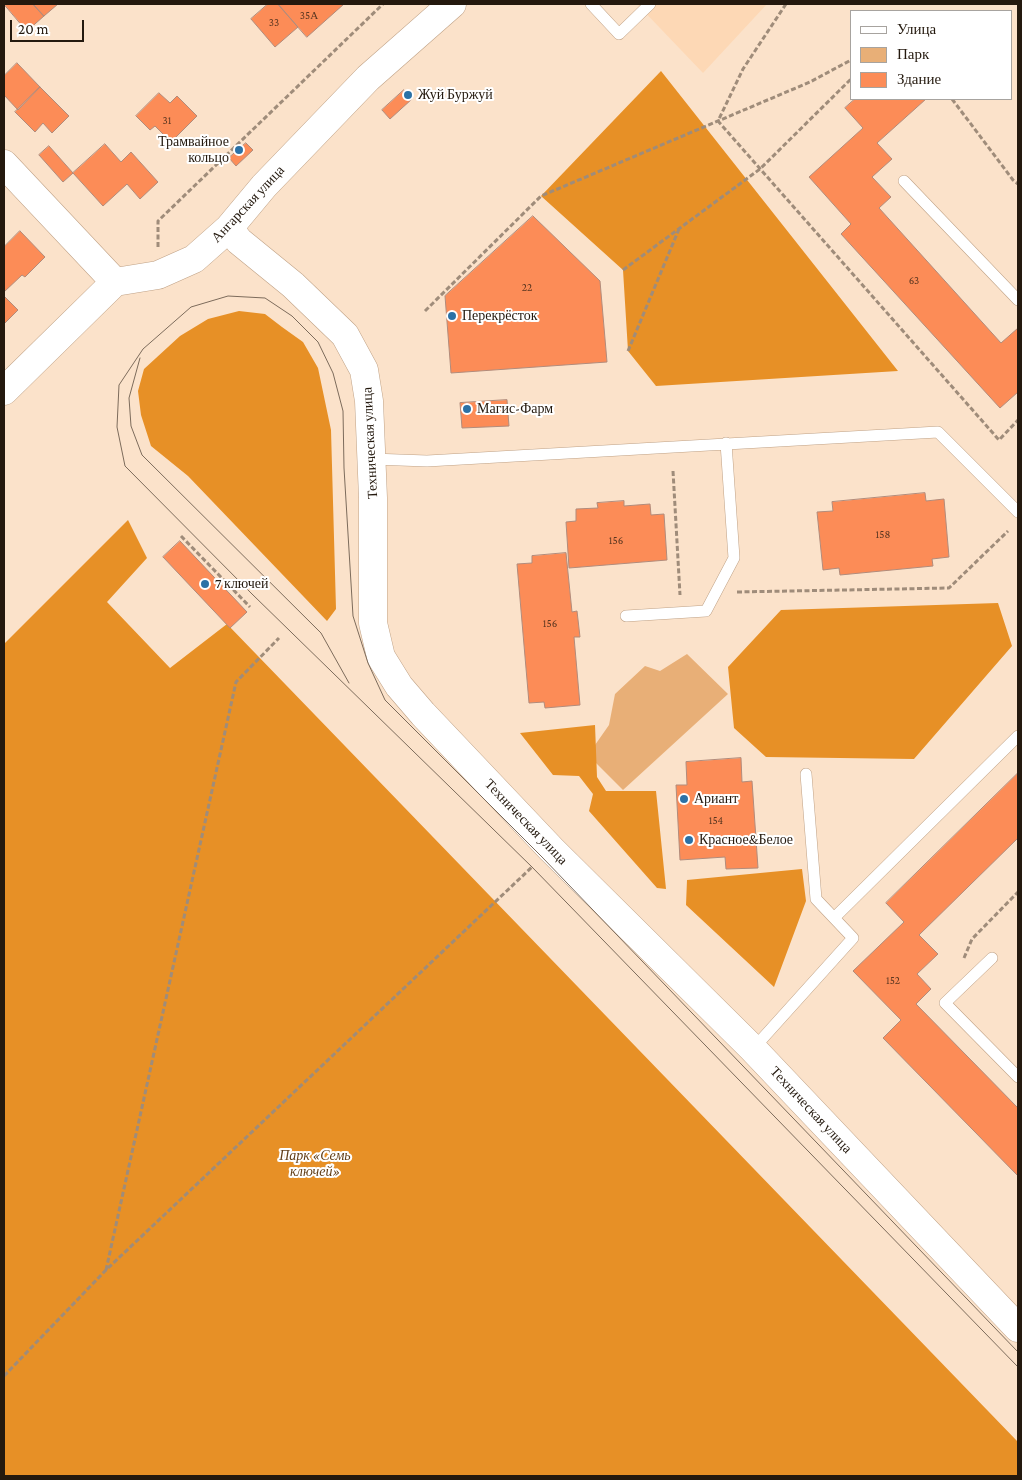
<!DOCTYPE html>
<html>
<head>
<meta charset="utf-8">
<style>
  body { margin:0 }
  #map { position:relative; width:1022px; height:1480px; overflow:hidden; background:#fbe2ca; font-family:"Crimson Pro",serif }
  canvas { display:block }
  .frame { position:absolute; inset:0; border:5px solid #24190e; pointer-events:none }
  .legend { position:absolute; left:850px; top:10px; width:162px; height:90px; box-sizing:border-box; background:#fff; border:1px solid #a7a39f; margin:0; padding:6px 9px; list-style:none; font-size:15px; color:#24190e }
  .legend li { display:flex; align-items:center; gap:10px; height:25px }
  .legend b { width:25px; border:1px solid #a7a39f }
  .scale { position:absolute; left:10px; top:20px; width:74px; height:22px; box-sizing:border-box; border:2px solid #24190e; border-top:0; padding-left:6px; font-size:15px; line-height:18px; white-space:nowrap; color:#24190e; -webkit-text-stroke:4px #fff; paint-order:stroke }
</style>
</head>
<body>
<div id="map">
<canvas width="1022" height="1480"></canvas>
<div class="frame"></div>
<ul class="legend">
<li><b style="height:6px;background:#fff"></b>Улица</li>
<li><b style="height:14px;background:#e8af77"></b>Парк</li>
<li><b style="height:14px;background:#fc8c57"></b>Здание</li>
</ul>
<div class="scale">20 m</div>
</div>
<script>
const g = document.querySelector('canvas').getContext('2d');
g.lineJoin = 'round';
function fillPath(path, color) { g.fillStyle = color; g.fill(path, 'evenodd'); }
function trace(path, color, width, dash) { g.strokeStyle = color; g.lineWidth = width; g.lineCap = dash ? 'butt' : 'round'; g.setLineDash(dash || []); g.stroke(path); }
function label(font, color, halo, rows, align = 'center') {
  g.font = font + ' "Crimson Pro",serif'; g.lineWidth = 4; g.setLineDash([]); g.textBaseline = 'middle'; g.strokeStyle = halo; g.fillStyle = color; for (const [text, x, y, turn = 0] of rows) {
    g.save(); g.translate(x, y); g.rotate((+turn || 0) * Math.PI / 180); g.textAlign = isNaN(turn) ? turn : align; if (halo) g.strokeText(text, 0, 0); g.fillText(text, 0, 0); g.restore();
  }
}
fillPath(new Path2D(`
  M637 4H767L703 73Z`), '#fdd8b5');
fillPath(new Path2D(`
  M687 654 728 694 623 790 588 755 609 725 615 694 645 666 660 671Z`), '#e8af77');
fillPath(new Path2D(`
  M661 71 898 371 656 386 628 351 623 270 541 196Z
  M239 311 265 314 282 327 303 342 318 368 331 430 336 609 327 621 188 476 151 446 141 415 138 391 144 369 180 336 208 319Z
  M128 520 147 558 107 602 170 668 227 624 1018 1442V1476H4V644Z
  M998 603 1012 646 914 759 766 757 734 728 728 667 781 610Z
  M595 725 597 777 606 791H656L666 889 657 888 589 811 593 794 579 776 553 775 520 733Z
  M802 869 806 901 774 987 686 905 687 880Z`), '#e79026');
const building = new Path2D(`
  M4 4H33L44 16 27 31Z
  M33 4H58L44 16Z
  M268 4H278L298 27 275 47 251 19Z
  M278 4H344L307 37Z
  M17 63 40 87 18 110 4 95V76Z
  M40 87 69 116 52 133 43 123 35 132 15 112Z
  M404 90 412 99 390 119 382 110Z
  M159 93 170 103 177 96 197 116 171 142 155 126 150 130 136 116Z
  M855 99H926L877 143 892 159 872 177 891 197 879 208 1001 343 1018 328V392L1000 408 841 234 851 224 809 177 863 128 845 108Z
  M246 143 253 150 236 166 229 158Z
  M105 144 121 162 131 152 158 182 140 199 127 184 103 206 73 173Z
  M49 146 73 173 63 182 39 155Z
  M533 216 600 281 607 362 451 373 445 296Z
  M20 231 45 257 25 277 22 275 4 292V247Z
  M4 296 18 310 4 324Z
  M507 400 509 426 462 428 460 403Z
  M925 493 926 501 944 499 949 557 932 559 933 566 840 575 839 568 823 570 817 512 833 511 832 502Z
  M624 501V506L650 504 651 515 664 514 667 560 569 568 566 522 576 521V509L598 508 597 503Z
  M180 541 247 612 230 628 163 557Z
  M566 553 572 612 577 611 580 637H574L580 705 545 708 544 702 529 703 517 564 532 563V556Z
  M741 758 742 782 752 781 758 868 726 869 725 857 680 860 676 785H687L686 762Z
  M1018 773V838L919 935 938 954 917 974 931 989 916 1004 1018 1108V1176L883 1038 901 1020 853 971 904 922 886 903Z`);
fillPath(building, '#fc8c57');
trace(building, '#b18b7b', 1);
const lane = new Path2D(`
  M591 4 619 34 650 4
  M904 181 1018 300
  M372 459 427 461 938 432 1018 512
  M626 616 706 611 734 558 726 443
  M834 918 1018 736
  M992 958 945 1003 1018 1077
  M753 1049 853 938 816 899 806 774`);
const secondary = new Path2D(`
  M4 164 115 282
  M229 228 239 241 293 285 345 335 364 370 369 401 373 498V623L381 657 399 686 423 714 551 849 753 1049 1018 1328
  M4 391 115 282 158 275 194 259 229 228 264 186 368 78 452 4`);
trace(lane, '#bfa185', 12);
trace(secondary, '#bfa185', 29);
trace(new Path2D(`
  M786 4 743 69 718 121 999 440 1018 420
  M952 99 1013 180 1018 184
  M158 247V221L383 4
  M623 270 760 169 851 79
  M425 311 541 196 810 82 851 60
  M628 351 679 229
  M673 471 680 595
  M181 536 250 607
  M737 592 949 588 1008 531
  M964 958 972 939 1018 892
  M106 1270 236 682 279 638
  M4 1376 106 1270 532 867`), '#9f8c7a', 3, [5, 2.5]);
trace(lane, '#fff', 11);
trace(secondary, '#fff', 28);
trace(new Path2D(`
  M140 358 129 398 131 426 142 455 321 633 349 683
  M1018 1352 542 857 385 700 368 663 353 616 344 468 343 411 333 373 318 342 292 316 265 298 228 296 191 307 143 349 119 385 117 427 125 466 252 594 532 867 1018 1367`), '#7c6b5b', 1);
for (const [x, y, r, color] of [
  [408,95,5,"#2b71a6"],
  [239,150,5,"#2b71a6"],
  [452,316,5,"#2b71a6"],
  [467,409,5,"#2b71a6"],
  [205,584,5,"#2b71a6"],
  [684,799,5,"#2b71a6"],
  [689,840,5,"#2b71a6"]
]) { const dot = new Path2D(); dot.arc(x, y, r, 0, 2 * Math.PI); g.fillStyle = color; g.fill(dot); trace(dot, '#fff', 2); }
label('11px', '#5a3620', null, [
  ["35А",309,16],
  ["33",274,23],
  ["31",167,121],
  ["63",914,281],
  ["22",527,288],
  ["158",883,535],
  ["156",616,541],
  ["156",550,624],
  ["154",716,821],
  ["152",893,981]
]);
label('14px', '#24190e', '#fff', [
  ["Жуй Буржуй",418,95],
  ["Трамвайное",229,142,"right"],
  ["кольцо",229,158,"right"],
  ["Перекрёсток",462,316],
  ["Магис-Фарм",477,409],
  ["7 ключей",215,584],
  ["Ариант",694,799],
  ["Красное&Белое",699,840]
], 'left');
label('14px', '#24190e', '#fff', [
  ["Ангарская улица",248,204,-47],
  ["Техническая улица",370,443,-93],
  ["Техническая улица",526,822,46],
  ["Техническая улица",811,1110,47]
]);
label('italic 14px', '#623e17', '#fff', [
  ["Парк «Семь",315,1156],
  ["ключей»",315,1172]
]);
</script>
</body>
</html>
